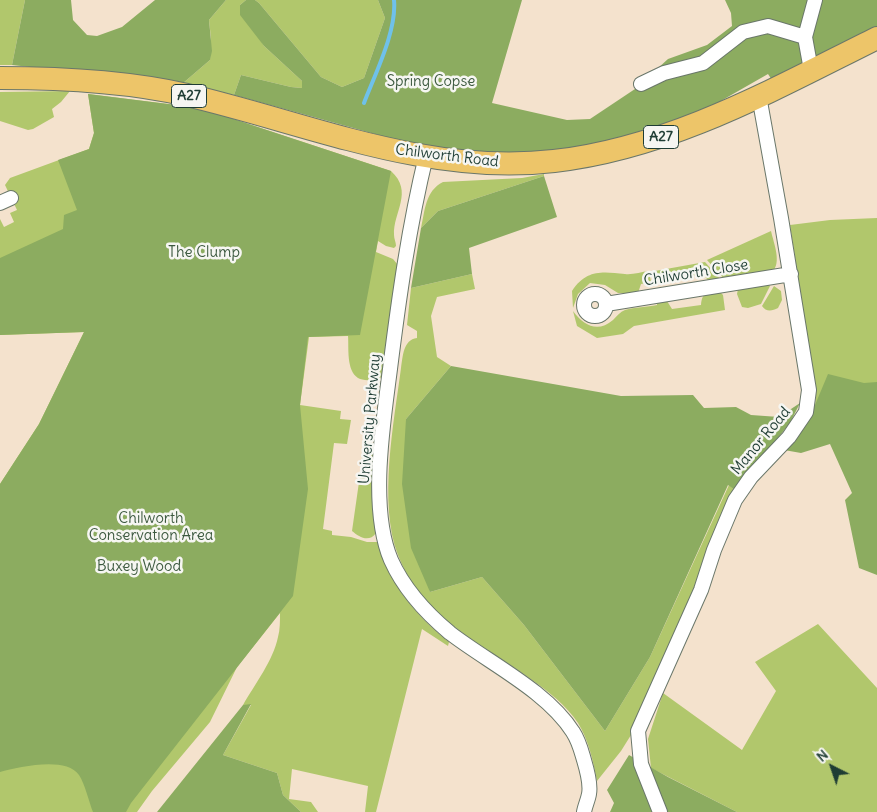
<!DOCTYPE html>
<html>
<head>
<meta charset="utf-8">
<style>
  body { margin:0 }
  #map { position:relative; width:877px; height:812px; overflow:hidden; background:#f4e2cd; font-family:Delius,sans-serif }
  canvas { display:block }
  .north { position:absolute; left:807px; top:742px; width:50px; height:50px; -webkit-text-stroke:4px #f6f6f2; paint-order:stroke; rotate:319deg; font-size:14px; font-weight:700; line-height:20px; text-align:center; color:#1f3d34 }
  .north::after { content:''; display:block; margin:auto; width:18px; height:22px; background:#1f3d34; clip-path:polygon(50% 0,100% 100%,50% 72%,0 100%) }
</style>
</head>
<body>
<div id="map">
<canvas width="877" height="812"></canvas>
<div class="north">N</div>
</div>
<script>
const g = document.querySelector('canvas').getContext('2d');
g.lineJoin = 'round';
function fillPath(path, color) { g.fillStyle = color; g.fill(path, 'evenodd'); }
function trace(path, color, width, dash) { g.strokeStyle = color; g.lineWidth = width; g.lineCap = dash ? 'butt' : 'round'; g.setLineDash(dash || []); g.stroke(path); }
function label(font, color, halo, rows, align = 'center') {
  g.font = font + ' Delius,sans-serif'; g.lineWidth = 5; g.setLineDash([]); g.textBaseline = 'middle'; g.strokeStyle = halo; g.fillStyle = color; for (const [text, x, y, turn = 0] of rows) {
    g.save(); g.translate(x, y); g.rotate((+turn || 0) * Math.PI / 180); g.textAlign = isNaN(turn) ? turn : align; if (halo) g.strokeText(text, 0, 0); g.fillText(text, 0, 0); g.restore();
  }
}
fillPath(new Path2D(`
  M0 0H25L12 65H0Z
  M226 0H246L240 5 264 46 302 81V88L291 87 241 75 234 95 182 84 210 60 211 38 209 20Z
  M255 0H378L385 18 364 78 342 87 321 77 259 3Z
  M70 91 61 102 52 109 54 117 33 129 28 130 0 121V92Z
  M88 94 200 108 391 171C414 192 393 212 394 235 394 239 396 242 396 246L394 248 386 246 378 241 376 252 393 259 398 265 383 374 378 381C372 380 363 381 358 378 346 370 349 348 348 336L309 337 300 405 341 411 340 419 351 420 347 444 334 443 323 529 332 531V535L351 537 367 542H378C382 552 385 562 389 571 403 600 425 623 449 642L448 646 422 629 376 812H365L368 786 292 769 289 799 311 802 318 812H301L283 795 277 773 223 755 251 705H243C255 684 273 661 278 637 280 630 280 621 280 613L237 667 210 722 152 791 137 812H0V484L39 424 84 332 0 335V219L4 227 14 222 10 213 17 210 5 185 10 178 89 149 94 133Z
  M544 174V176L438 211 421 228C425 211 425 191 443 182L522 178Z
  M877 218V416L815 406 816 393 790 225 830 220Z
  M771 231C774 244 782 263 772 272L726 281 707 260Z
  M705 262 721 280 711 284 703 274 656 282 655 271Z
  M649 271 651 282 641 284 638 293H618L605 285 590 283 578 294 573 308 572 291C587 269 602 272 625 274 632 275 641 272 649 271Z
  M472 274 475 289 437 297 431 316 437 357 451 366 406 419 430 592 482 577 524 625 605 731 650 657 729 485 735 490 701 577 636 727 621 751 597 781C593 761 589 741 578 723 566 705 549 692 532 680 497 654 447 628 420 595 412 584 403 568 398 555 378 503 394 422 401 368 403 356 403 340 417 338V331L407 325 411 288Z
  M768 284 770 286 761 304 748 308 742 307 737 294 738 289Z
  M774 286 781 291 782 300 778 308C772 311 766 312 762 306Z
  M719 291 723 295 725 310 634 326 623 334 597 338 577 326 573 311C584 326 598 333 613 320 617 316 620 312 625 310 635 307 647 307 657 305V301H667L672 309 701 305C702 292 707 293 719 291Z
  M364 447 374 448C379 461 373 479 372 492 372 506 373 519 376 533 369 543 359 537 352 531Z
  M818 624 877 688V812H737L651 768 648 739 663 693 742 750 776 691 755 662Z`), '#b1c76c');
fillPath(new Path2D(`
  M25 0H71L73 20 87 35 97 36 122 27 155 0H226L209 20 212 51 210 60 182 84 12 65Z
  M246 0H255L259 3 321 77 342 87 364 78 385 18 378 0H522L492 103 567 120 590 119 635 89 668 59 707 45 732 26 731 13 725 0H877V28L772 80 768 74 698 114 617 140 538 154 440 152 234 95 241 75 291 87 302 88V81L264 46 240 15V5Z
  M88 94 200 108 391 171 360 335 308 337 300 405 308 489 293 596 131 803 126 812H93C89 802 85 784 79 775 66 756 19 767 0 772V484L39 424 84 332 0 335V258L63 229 64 215 77 210 58 160 89 149 94 133Z
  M544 176 557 217 469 248 472 274 411 288 421 228 438 211Z
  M451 366 621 396 693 395 704 408 736 407 751 415 779 417 800 403 790 423 735 490 728 485 650 657 605 731 524 625 482 577 430 592 411 548 402 484 406 419Z
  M828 374 864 383 877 382V575L859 568 845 500 852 493 830 444 801 453 784 450 815 405Z
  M251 704 223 755 277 773 283 795 301 812H157L243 705Z
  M629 755 668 777 737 812H610L614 803 607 790Z`), '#8cac60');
trace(new Path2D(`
  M364 103C375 74 397 31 394 0`), '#6fc1ea', 4);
const street = new Path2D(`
  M811 70 805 37 815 0
  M641 84 664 73 703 63 743 32 768 26 805 37
  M426 156C409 226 399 297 390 369 383 424 369 508 391 560 404 589 426 613 450 633 489 663 547 691 573 732 579 741 581 750 584 760 587 770 591 784 589 794 588 800 585 806 584 812
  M0 203 11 198
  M584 305a11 11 0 1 1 22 0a11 11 0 1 1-22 0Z
  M606 304 791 274
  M660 812 641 764 638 731 701 590 714 550 735 500 751 477 789 437 806 412 809 390 781 218 759 96`);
const primary = new Path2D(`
  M0 78C62 78 126 81 187 95 307 123 427 176 554 161 670 148 774 89 877 38`);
trace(street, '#6a776a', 16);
trace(primary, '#6a776a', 24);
trace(street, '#fff', 14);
trace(primary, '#edc569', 22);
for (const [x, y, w] of [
  [189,96,35],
  [661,137,35]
]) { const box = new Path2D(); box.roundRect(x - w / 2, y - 11.5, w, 23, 4); g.fillStyle = '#f6f6f2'; g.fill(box); trace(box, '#1f3d34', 1); }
label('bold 14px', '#1f3d34', null, [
  ["A27",189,96],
  ["A27",661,137]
]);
label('15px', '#3c593f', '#f6f6f2', [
  ["Spring Copse",431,82],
  ["The Clump",204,253],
  ["Chilworth",151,519],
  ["Conservation Area",151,536],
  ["Buxey Wood",139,567]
]);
label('15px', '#1f3d34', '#f6f6f2', [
  ["Chilworth Road",447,156,7],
  ["Chilworth Close",696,273,-9],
  ["University Parkway",370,419,-85],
  ["Manor Road",761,441,-50]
]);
</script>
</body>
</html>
